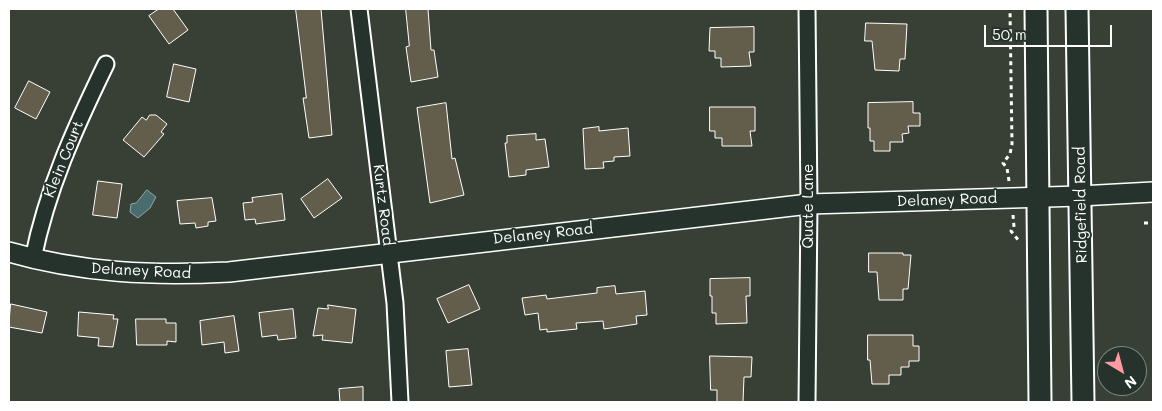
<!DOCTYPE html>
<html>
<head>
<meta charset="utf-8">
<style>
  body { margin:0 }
  #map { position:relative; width:1162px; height:411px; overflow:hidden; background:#384036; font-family:Mali,sans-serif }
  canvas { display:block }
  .frame { position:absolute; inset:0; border:10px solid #fff; pointer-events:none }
  .north { position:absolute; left:1097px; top:346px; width:50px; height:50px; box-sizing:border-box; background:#26332d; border:1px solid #7d8581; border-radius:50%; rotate:143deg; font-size:14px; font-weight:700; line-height:20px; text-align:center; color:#fff }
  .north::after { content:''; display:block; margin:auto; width:18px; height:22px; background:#ff9aa2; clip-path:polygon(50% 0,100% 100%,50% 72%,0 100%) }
  .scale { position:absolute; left:984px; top:25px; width:128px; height:22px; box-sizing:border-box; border:2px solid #fff; border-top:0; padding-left:6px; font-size:15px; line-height:18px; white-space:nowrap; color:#fff; -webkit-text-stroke:4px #26332d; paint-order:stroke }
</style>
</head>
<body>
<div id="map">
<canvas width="1162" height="411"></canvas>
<div class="frame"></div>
<div class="north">N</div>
<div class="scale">50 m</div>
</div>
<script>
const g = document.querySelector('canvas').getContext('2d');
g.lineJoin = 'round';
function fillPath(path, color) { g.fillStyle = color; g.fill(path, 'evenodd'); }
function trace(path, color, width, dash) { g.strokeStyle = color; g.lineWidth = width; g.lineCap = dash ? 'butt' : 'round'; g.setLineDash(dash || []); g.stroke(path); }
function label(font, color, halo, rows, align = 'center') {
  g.font = font + ' Mali,sans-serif'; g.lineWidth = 4; g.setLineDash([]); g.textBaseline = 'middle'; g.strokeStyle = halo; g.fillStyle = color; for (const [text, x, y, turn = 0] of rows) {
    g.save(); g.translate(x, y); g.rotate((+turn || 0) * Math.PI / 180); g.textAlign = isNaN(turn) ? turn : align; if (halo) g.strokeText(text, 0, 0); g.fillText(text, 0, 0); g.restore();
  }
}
const water = new Path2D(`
  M147 190 156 197 150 208 138 218 130 212 131 204 136 203Z`);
fillPath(water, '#486d6c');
trace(water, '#91a7a7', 1);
const building = new Path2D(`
  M159 9H173L188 30 169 44 149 16Z
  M296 9H321L332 135 309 138 303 98H306Z
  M406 9H428L431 50H434L438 77 411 82 406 47 409 46Z
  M866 23 907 24 905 59H900L899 71 875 70 872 41H865Z
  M754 27V52H749L751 66 721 67V58H715V51H709L710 28Z
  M174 64 196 69 189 102 167 97Z
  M29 81 50 92 36 119 15 108Z
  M913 102V113H920V126H908L909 133 902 134 903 142H890V151H874V141H870V128H868V103Z
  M446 103 452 159 455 158 464 195 430 203 417 108Z
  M710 107H755V131H750L752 146H722V138H715V131H710Z
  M150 115H156L167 124 161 132 164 134 144 157 123 140 142 117 146 120Z
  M599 127V131L628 128 630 156 614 157V161L603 162 604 168 585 169 583 129Z
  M536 134V140L545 139 549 167 526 170V175L509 177 505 143H507V136Z
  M328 179 342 198 314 218 301 199Z
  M98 181 122 184 117 218 93 215Z
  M282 194 285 220 256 224 255 219 245 220 243 203 253 202 252 198Z
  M212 198 216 221 208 222V226L196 228 195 223 180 224 177 201Z
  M869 253H903V255H911L908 289H903V300H879L877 272H869Z
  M750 278V296H746L747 323 716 324V313H712V296H710V279Z
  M469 285 480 309 448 323 437 299Z
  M615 286 616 294 645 291 647 315 636 316 637 324 604 329 603 321 576 323 577 329 547 332V329L540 330 538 313 525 315 522 298 546 295 547 299 597 293V288Z
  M11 304 47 312 42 333 9 327Z
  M328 305 356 309 352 343 322 340 323 335 313 336 318 308 328 309Z
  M293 309 296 338 278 340 277 335 262 337 259 313Z
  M79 312 114 315 113 319H118L113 347 98 346 99 338 78 336Z
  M234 316 239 351 225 353 224 342 202 345 200 321Z
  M136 319H166V323H176V342L167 341V345H137Z
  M868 335H913V346H919V361H909V367H901V375H889V384H872L870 360H868Z
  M468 349 472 385 449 387 446 351Z
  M710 356 752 357 751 377H744L743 402H717V390H711Z
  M363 387V402H340L339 389Z`);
fillPath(building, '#635d4c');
trace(building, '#fff', 1);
const minor = new Path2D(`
  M359 9 395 303 400 402
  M33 259C47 189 75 128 106 64
  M807 402 809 204 807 9`);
const tertiary = new Path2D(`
  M9 252C81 273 154 276 229 272L809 204 1080 196 1153 192`);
const secondary = new Path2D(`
  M1036 9 1040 402
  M1077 9 1083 402`);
trace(minor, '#fff', 19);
trace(tertiary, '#fff', 22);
trace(secondary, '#fff', 25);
trace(new Path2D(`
  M1009 181 1007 168 1003 163 1010 154 1012 144 1010 9
  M1013 215 1014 227 1011 231 1019 241
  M1144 223H1153`), '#fff', 3, [4, 4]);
trace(minor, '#26332d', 15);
trace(tertiary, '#26332d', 19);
trace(secondary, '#26332d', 21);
label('15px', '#fff', '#26332d', [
  ["Klein Court",64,159,-68],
  ["Delaney Road",947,200,-2],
  ["Kurtz Road",383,205,83],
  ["Ridgefield Road",1081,205,-91],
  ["Quate Lane",808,206,-90],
  ["Delaney Road",543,234,-6],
  ["Delaney Road",141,271,3]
]);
</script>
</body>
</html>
